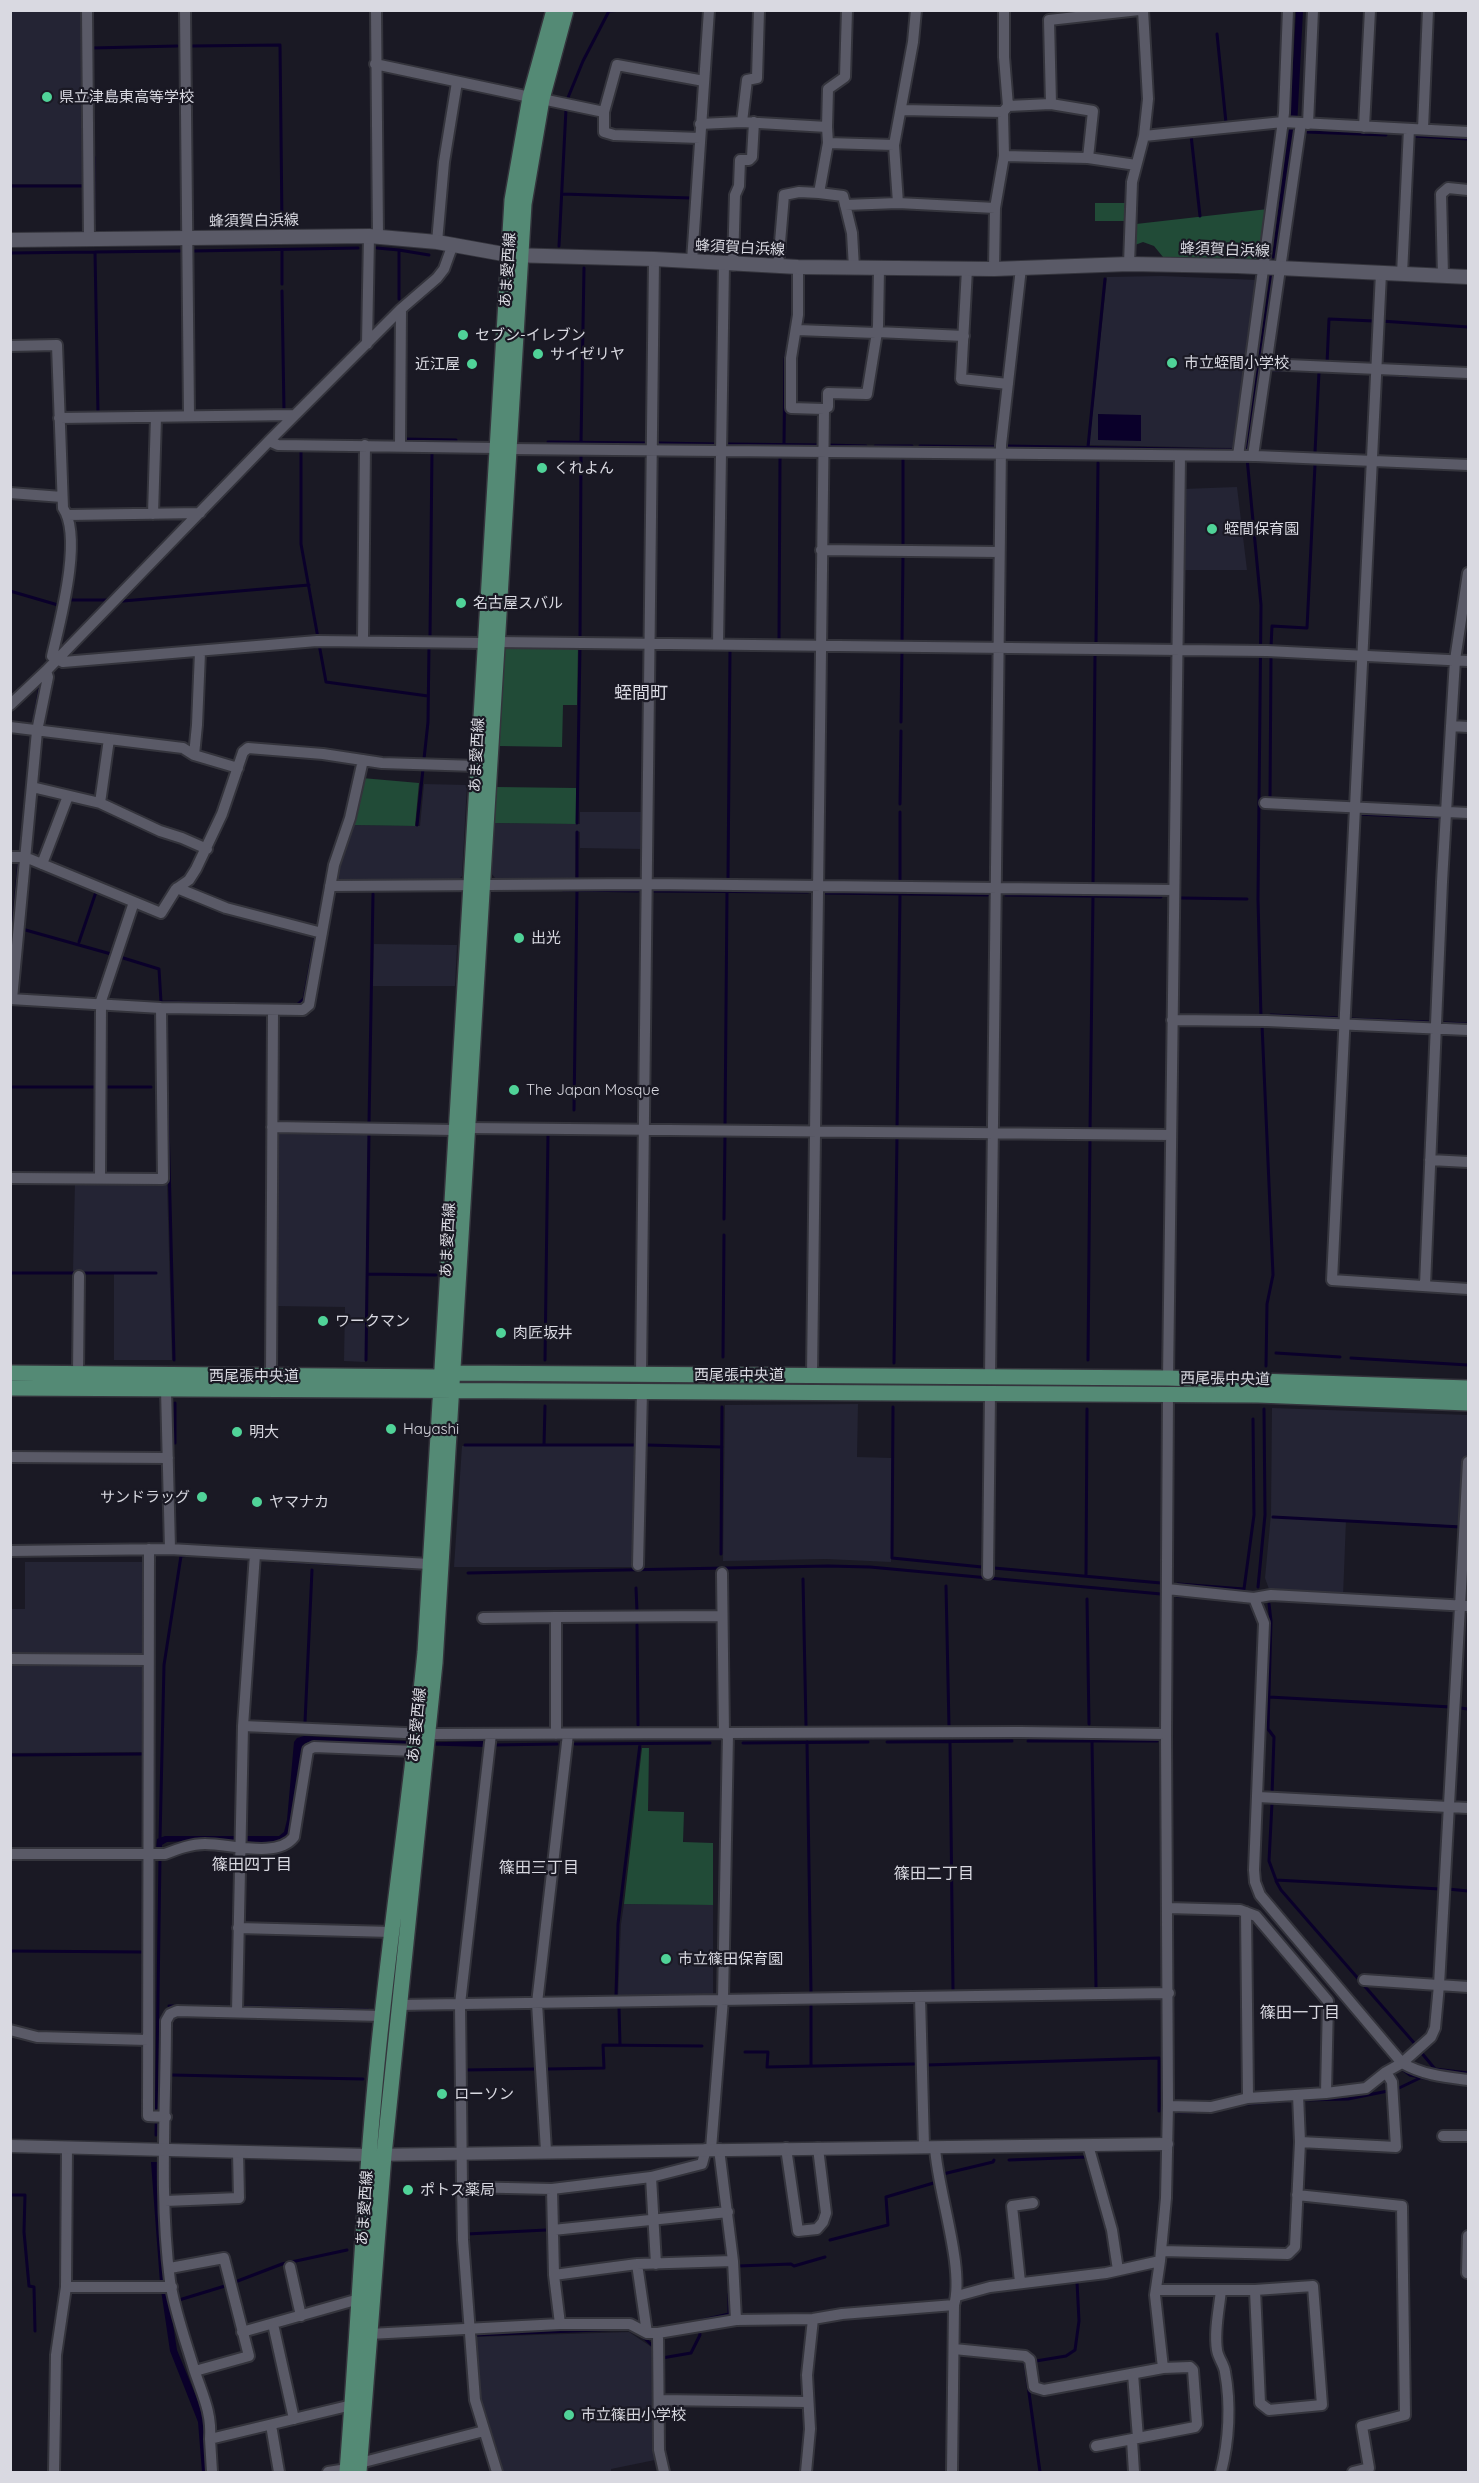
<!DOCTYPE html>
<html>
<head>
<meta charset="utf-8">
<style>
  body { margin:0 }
  #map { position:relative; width:1479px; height:2483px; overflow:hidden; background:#1a1924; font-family:Quicksand,sans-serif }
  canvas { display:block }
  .frame { position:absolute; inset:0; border:12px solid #d9d9e1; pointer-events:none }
</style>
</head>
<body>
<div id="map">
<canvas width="1479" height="2483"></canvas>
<div class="frame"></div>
</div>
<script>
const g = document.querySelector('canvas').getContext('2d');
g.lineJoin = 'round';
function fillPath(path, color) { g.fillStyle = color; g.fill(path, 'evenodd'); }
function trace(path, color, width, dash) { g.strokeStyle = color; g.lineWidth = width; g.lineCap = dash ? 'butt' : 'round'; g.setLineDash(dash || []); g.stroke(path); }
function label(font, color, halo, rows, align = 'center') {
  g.font = font + ' Quicksand,"Noto Sans JP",sans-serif'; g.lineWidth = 4.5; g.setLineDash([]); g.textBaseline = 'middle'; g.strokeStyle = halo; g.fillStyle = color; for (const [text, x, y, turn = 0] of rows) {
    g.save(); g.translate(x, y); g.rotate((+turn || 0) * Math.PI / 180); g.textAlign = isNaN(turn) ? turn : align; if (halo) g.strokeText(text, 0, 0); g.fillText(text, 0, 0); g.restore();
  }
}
fillPath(new Path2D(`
  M10 11H83L84 184H11Z
  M1162 276 1257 280 1233 448 1089 445 1107 277Z
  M1237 487 1247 570H1182L1183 489Z
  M424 784 467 785 462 876 457 881 337 880 339 860 352 825 420 826Z
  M580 812H643L642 849 580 848V832L576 831 575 879 495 878 491 873 494 823 580 824Z
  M374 944 457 945 455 986H373Z
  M277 1131H368L365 1362 344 1361 345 1307 276 1306Z
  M75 1181 167 1182 172 1360H114V1272H73Z
  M858 1404 857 1457 892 1458 891 1562 826 1559 723 1561 725 1405Z
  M1272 1408 1467 1415 1468 1436 1463 1526 1346 1520 1343 1597 1270 1592 1265 1578 1271 1514Z
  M462 1446H637L635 1567H454Z
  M25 1562H144L143 1655 11 1653V1609H25Z
  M11 1662 144 1665 143 1752 11 1753Z
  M624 1904 713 1905V1995L618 1997 621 1924Z
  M629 2332 653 2348 655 2460 611 2469V2472H500L479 2398 474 2337Z`), '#242434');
fillPath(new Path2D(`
  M1095 203H1125L1124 221H1095Z
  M1268 209 1261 260 1163 257 1154 246 1143 242 1135 245 1136 224Z
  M578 646 577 705H563L562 747 499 746 505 647Z
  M362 778 419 783 415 826 352 825Z
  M497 787 576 788V824L494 823Z
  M642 1748H649L648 1811 684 1812 683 1842 713 1843V1905L624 1904Z`), '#214b37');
fillPath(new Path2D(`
  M1296 11H1303L1297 127 1278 259 1272 258 1290 116Z
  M1098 414 1141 415V441L1098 440Z
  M304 1736 405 1741 408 1743 485 1741V1747L308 1742 304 1744 302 1749 290 1837 277 1843 205 1840 167 1842 162 1845V1852L156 1851 157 1839 165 1836H279L284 1832 287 1820 294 1742 297 1738Z
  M151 2162H157L166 2279 177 2350 205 2418 207 2472H202L198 2422 170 2351 160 2283Z`), '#0a002a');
trace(new Path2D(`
  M1217 34 1226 123H1224
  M191 46 280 45 282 224
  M92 48 177 46
  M567 100 583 61 609 11 623 10
  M1306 132 1386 135
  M1191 135 1200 216
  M1415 136 1468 139
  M94 157V224
  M10 186H85
  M562 194 691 198
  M559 246 566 109
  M377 248 399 250V299
  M282 250V284
  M399 250 429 255
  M194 251 358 248
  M95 252 98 413
  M10 253 180 251
  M282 291 284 411
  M1381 321 1468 327
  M1327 364 1329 319 1374 321
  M1271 370 1313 371
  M1379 374 1407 376
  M404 439 456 440
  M548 442 645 443
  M581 442 584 268
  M658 443 715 444
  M727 444 819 445
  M784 444 785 359 789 342
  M826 445 866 446
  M875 446H912
  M920 446 996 447
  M1006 446 1234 450
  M1088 447 1105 279
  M301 451V544L318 638
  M1246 452 1272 271
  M1315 452 1319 372
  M1247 458 1261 605 1258 899 1261 1018
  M903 546V460
  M10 591 58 605 57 610
  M68 600H108
  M123 601 309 585
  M430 637 432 451
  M580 638 581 456
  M779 641 780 458
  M902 643 903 555
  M1096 643 1098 463
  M319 644 326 682 428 696
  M1271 647 1272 626 1307 628 1315 465
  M901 722 902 650
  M33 725 40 686
  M424 759 428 722 429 646
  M1270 798 1271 656
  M900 804 901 731
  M1358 814 1440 818
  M577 823 580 647
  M417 825 423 769
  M577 877V832
  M728 879 730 649
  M900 881V812
  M1093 884 1095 655
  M563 890H577
  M654 891 808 892
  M825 893 988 895
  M1006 895 1161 897
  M1181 898 1247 899
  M13 927 19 861
  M22 929 111 954
  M79 942 97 889
  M120 957 159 969 161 1002 297 1005 304 999 316 934
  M1271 1015 1339 1018
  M1349 1019 1428 1022
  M1445 1023 1468 1024
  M1262 1025 1273 1275 1267 1304 1266 1366
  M167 1083 174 1360
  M10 1087H97
  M105 1087H151
  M574 1110 577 890 638 891
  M369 1123 373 894
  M725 1127 727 892
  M897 1129 900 894
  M1090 1131 1093 896
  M724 1219 725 1135
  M10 1273H156
  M368 1274 436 1275
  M1276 1353 1340 1357
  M723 1357 724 1235
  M1351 1358 1468 1365
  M366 1360 369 1132
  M545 1360 548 1134H575
  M1088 1360 1090 1138
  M894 1363 897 1136
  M893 1407 892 1558 982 1567
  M175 1443V1403
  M465 1445H544L545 1406
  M544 1445H634
  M647 1445 722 1447
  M1273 1517 1461 1527
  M721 1554 722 1407
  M280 1561 401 1568
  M994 1568 1161 1583
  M468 1573 828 1566 870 1567 1161 1594
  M1086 1575 1087 1409
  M803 1579 806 1726
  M1178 1584 1244 1589 1254 1515 1253 1419
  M946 1586 949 1727
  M1258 1587 1265 1515 1264 1409
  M636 1588 637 1611
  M1177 1596H1187
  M1087 1599 1089 1724
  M1269 1604 1271 1621 1268 1729 1274 1737 1272 1795
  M637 1625 638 1725
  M1258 1652 1259 1623
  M1269 1697 1451 1707
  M1460 1708 1468 1709
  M305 1722 312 1570
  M1028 1741H1157
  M1092 1741 1096 1987
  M807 1742 811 1992
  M887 1742 1012 1741
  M950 1742 953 1990
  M743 1743 868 1742
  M575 1744 710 1743
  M493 1745 557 1744
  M10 1755 141 1754
  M1272 1803 1269 1861 1276 1880 1440 1889
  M160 1839 164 1665 181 1556 190 1555
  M1276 1881 1281 1890 1415 2044
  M1448 1889 1468 1891
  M1256 1898 1346 2005
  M10 1951 142 1952
  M616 1995 618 1924 640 1744
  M169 2006 227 2007
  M811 2006V2066
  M244 2007 368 2010
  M619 2008 620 2045
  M416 2010 457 2009
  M1420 2051 1435 2069 1468 2073
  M745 2052H768L767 2067 914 2064
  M926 2065 1159 2058V2111
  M548 2069 604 2068 603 2045 702 2046
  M1402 2069 1410 2075 1428 2079
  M464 2070 535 2069
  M171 2075 363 2079
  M1397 2089 1420 2078
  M1303 2100 1348 2099 1388 2091
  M1246 2104 1296 2100
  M1178 2112H1195
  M156 2135 160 1857
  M1009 2160 1087 2157V2159
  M943 2174 993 2162 994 2160
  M10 2195H25L24 2232 29 2286 34 2287 35 2331
  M467 2234 546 2230
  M830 2240 888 2225 886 2197 937 2182
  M738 2266 791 2264 794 2266 825 2257
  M235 2282 282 2264 347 2250
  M179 2300 225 2286
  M698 2321 729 2314V2294
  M475 2335 622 2329
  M642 2336 654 2347
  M662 2358 691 2353 700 2335 699 2330
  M1036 2361 1066 2356 1075 2350 1079 2321 1077 2282 1080 2281
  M1025 2364 1040 2472`), '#0a002a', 3);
const minor = new Path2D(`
  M87 10 89 239
  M185 10 189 416
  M376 10 378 236
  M916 10 913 42 894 145 898 203 995 208
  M375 64 530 97
  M542 99 604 112V132L614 135 700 138
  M1051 104 1049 20 1139 10
  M1008 106 1051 104 1093 111 1088 158
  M901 110 1003 112
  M604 112 617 65 704 81
  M742 122 747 80 757 78 759 10
  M700 124 742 122 827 127 828 143 894 145
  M1308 124 1313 10
  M827 127 828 89 845 77 847 10
  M1364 127 1370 10
  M1423 129 1428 10
  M1144 136 1283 122 1468 132
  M1004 156 1088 158 1136 165
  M819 193 843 196 852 233 854 268
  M845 205 898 203
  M437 242 444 162 457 82
  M692 261 709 10
  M1129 264 1132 182 1144 136 1148 99 1143 10
  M733 265 735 195 739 186 740 160H749L752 157 754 122
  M778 266 784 195 799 192 819 193 828 143
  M798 267V315L791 358V408L824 409 812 1376
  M967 269 961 379 1008 384
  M994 269 995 208 1004 156 1003 112 1008 106 1004 57V10
  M1381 273 1332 1280 1468 1289
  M1402 274 1409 129
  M1443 276 1441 194 1448 188 1468 190
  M797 330 876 333
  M877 332 964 336
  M367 344 369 236
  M10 346 57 345 63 508C83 537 60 621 52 656L63 662 317 641 484 643
  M1265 364 1468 373
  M824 409 828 407V393L867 394 878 326 879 269
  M59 418 295 415
  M269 441 278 445 496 448
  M400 445 401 309
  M508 449 1256 456 1468 465
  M1238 456 1284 113 1288 10
  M1253 456 1301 123
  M10 493 62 497
  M153 514 156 417
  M68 515 200 513
  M821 550 999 552
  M363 640 365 445
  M496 642 1267 651 1468 661
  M718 644 724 264
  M10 705 46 671 269 441 401 309 437 278 444 269 453 244
  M1451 726 1468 727
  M10 727 183 748 194 755 238 768
  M194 755 197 725 200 652
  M32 787 100 803 160 831 182 838 207 849
  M100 803 109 739
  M1265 803 1468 813
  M10 857H25L161 913 176 889 189 880 196 869 222 814 243 752 248 748 323 754 382 763 477 766
  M42 864 68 796
  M330 886 647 884 1173 890
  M177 888 226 908 322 933
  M10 999 161 1008 303 1010 309 1005 334 865 350 818 363 760
  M12 999 37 731 48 677 46 671
  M100 1004 134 902
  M1172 1020 1267 1021 1468 1030
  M272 1127 455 1130
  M467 1128 1171 1135
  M1430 1160 1468 1162
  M10 1178 163 1179 161 1008
  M100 1178 101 1004
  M1425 1285 1442 882 1451 726 1455 660 1468 573
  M78 1374 79 1276
  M641 1374 654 259
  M271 1376 273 1010
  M990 1377 1001 445 1021 268
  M1168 1378 1180 456
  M166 1389 170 1549
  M10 1457 168 1458
  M149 1549 148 2116 166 2117
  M10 1551 170 1549 429 1564
  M638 1565 642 1390
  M722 1573 724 1734
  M988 1574 990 1393
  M1167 1589 1254 1598 1271 1595 1468 1606
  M1254 1598 1264 1623 1254 1870 1255 1882 1260 1895 1402 2063C1423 2075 1444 2077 1468 2080
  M483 1618 556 1617
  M10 1659 148 1660
  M243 1726 255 1554
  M491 1734 460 2004 462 2187 552 2189 651 2177 702 2164 706 2149
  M556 1734V1617L722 1616
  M1258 1797 1468 1808
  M10 1854H165C178 1849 191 1844 205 1844 231 1844 277 1859 294 1837L308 1750 314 1747 415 1751
  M1168 1908 1240 1910 1256 1916 1328 2001 1326 2093
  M1246 1912 1248 2098
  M238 1928 392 1932
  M1364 1980 1468 1987
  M920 1997 924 2147
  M398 2005 1169 1993
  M237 2012 243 1726 428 1734 1020 1732 1166 1734
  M10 2030 37 2037 148 2040
  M1168 2106 1211 2107 1248 2098 1326 2093 1366 2088 1386 2072 1402 2063 1431 2037 1435 2028 1439 1985 1468 1462
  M1443 2136H1468
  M1300 2142 1396 2147 1392 2082 1386 2072
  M1088 2145 1112 2230 1118 2270
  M935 2147C937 2189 965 2268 954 2305L952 2472
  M786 2148 798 2231 817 2229 823 2222 826 2213 818 2148
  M711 2149 723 1999 728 1734
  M719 2149 733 2261 736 2320
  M546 2151 537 2003 568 1734
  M651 2177 656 2264
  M462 2187 463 2240 475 2400 497 2472
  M552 2189 554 2275 560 2324
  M1297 2195 1402 2206 1405 2415 1362 2426 1369 2468 1353 2472
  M165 2201 239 2198 238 2152
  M553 2230 728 2212
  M1468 2236 1467 2273H1468
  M1161 2251 1288 2254 1295 2247 1300 2142 1298 2095
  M637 2264 647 2333
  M290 2267 301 2316
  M170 2268 224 2258 249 2356 195 2371
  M554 2275 637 2264 733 2261
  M1020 2282 1012 2206 1033 2203
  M66 2287H172
  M1156 2290H1255L1313 2286 1322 2405 1269 2410 1260 2403 1255 2290
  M957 2296 990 2287 1106 2273 1160 2261 1166 2198 1168 2106 1166 1734 1168 1394
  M273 2324 294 2419
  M242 2332 359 2299
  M658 2333 659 2450 664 2472
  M369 2334 560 2324H630L647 2333H658L736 2320 813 2319 842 2314 954 2305
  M954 2349 1025 2356 1030 2360 1034 2387 1044 2390 1163 2368 1155 2295 1160 2261
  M1133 2374 1138 2438
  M659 2400 807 2402
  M352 2405 210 2439C212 2412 202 2394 194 2369 186 2342 174 2309 170 2281 159 2195 166 2107 166 2021L170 2014 177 2011 382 2016
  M271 2425 279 2472
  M210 2439 212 2472
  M1132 2440 1134 2472
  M1096 2446 1195 2427 1197 2424 1193 2370 1190 2367 1163 2368
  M360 2463 484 2431
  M54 2472 56 2355 66 2287 67 2147
  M328 2472 347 2469
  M806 2472 810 2429 807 2375 813 2319
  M1221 2472C1229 2441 1231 2404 1225 2372 1224 2364 1218 2358 1217 2350 1214 2331 1219 2310 1221 2290`);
const tertiary = new Path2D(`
  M10 2146 368 2155 1167 2144`);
const secondary = new Path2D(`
  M10 240 369 236 437 242 509 255 654 259 798 267 994 269 1129 264 1237 266 1468 277`);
const primary = new Path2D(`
  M10 1373 440 1377 453 1373 1168 1378 1468 1388
  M10 1388 1258 1395 1468 1403
  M347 2472C359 2320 365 2168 382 2016 395 1895 413 1774 425 1652L512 200 530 97 554 10
  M359 2472 384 2155 435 1663 524 204 542 99 566 10`);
trace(minor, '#34343c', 14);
trace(tertiary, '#34343c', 15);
trace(secondary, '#34343c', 16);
trace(primary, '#34343c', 18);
trace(minor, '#5a5a67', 10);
trace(tertiary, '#5a5a67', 12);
trace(secondary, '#5a5a67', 14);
trace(primary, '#548a75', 15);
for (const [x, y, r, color] of [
  [47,97,6,"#50d398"],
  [463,335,6,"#50d398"],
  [538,354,6,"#50d398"],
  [1172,363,6,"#50d398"],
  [472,364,6,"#50d398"],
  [542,468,6,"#50d398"],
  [1212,529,6,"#50d398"],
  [461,603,6,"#50d398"],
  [519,938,6,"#50d398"],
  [514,1090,6,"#50d398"],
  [323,1321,6,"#50d398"],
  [501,1333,6,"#50d398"],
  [391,1429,6,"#50d398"],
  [237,1432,6,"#50d398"],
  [202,1497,6,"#50d398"],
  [257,1502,6,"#50d398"],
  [666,1959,6,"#50d398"],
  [442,2094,6,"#50d398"],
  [408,2190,6,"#50d398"],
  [569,2415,6,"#50d398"]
]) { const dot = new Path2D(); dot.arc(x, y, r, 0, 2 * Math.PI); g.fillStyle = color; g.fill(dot); trace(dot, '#1a1924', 2); }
label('15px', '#d9d9e1', '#1a1924', [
  ["県立津島東高等学校",59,97],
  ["セブン-イレブン",475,335],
  ["サイゼリヤ",550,354],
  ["市立蛭間小学校",1184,363],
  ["近江屋",460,364,"right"],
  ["くれよん",554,468],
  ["蛭間保育園",1224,529],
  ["名古屋スバル",473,603],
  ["出光",531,938],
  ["The Japan Mosque",526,1090],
  ["ワークマン",335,1321],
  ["肉匠坂井",513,1333],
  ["Hayashi",403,1429],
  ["明大",249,1432],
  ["サンドラッグ",190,1497,"right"],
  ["ヤマナカ",269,1502],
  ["市立篠田保育園",678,1959],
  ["ローソン",454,2094],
  ["ポトス薬局",420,2190],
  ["市立篠田小学校",581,2415]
], 'left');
label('15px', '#d9d9e1', '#1a1924', [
  ["蜂須賀白浜線",254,221,-1],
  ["蜂須賀白浜線",740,248,3],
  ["蜂須賀白浜線",1225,250,2],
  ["あま愛西線",508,270,-86],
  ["あま愛西線",477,755,-87],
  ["あま愛西線",448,1240,-87],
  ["西尾張中央道",739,1375],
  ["西尾張中央道",254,1376],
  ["西尾張中央道",1225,1379,1],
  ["あま愛西線",417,1725,-84],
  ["あま愛西線",365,2208,-86]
]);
label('16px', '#d9d9e1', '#1a1924', [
  ["篠田四丁目",252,1865],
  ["篠田三丁目",539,1868],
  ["篠田二丁目",934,1874],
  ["篠田一丁目",1300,2013]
]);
label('18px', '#d9d9e1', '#1a1924', [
  ["蛭間町",641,694]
]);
</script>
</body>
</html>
